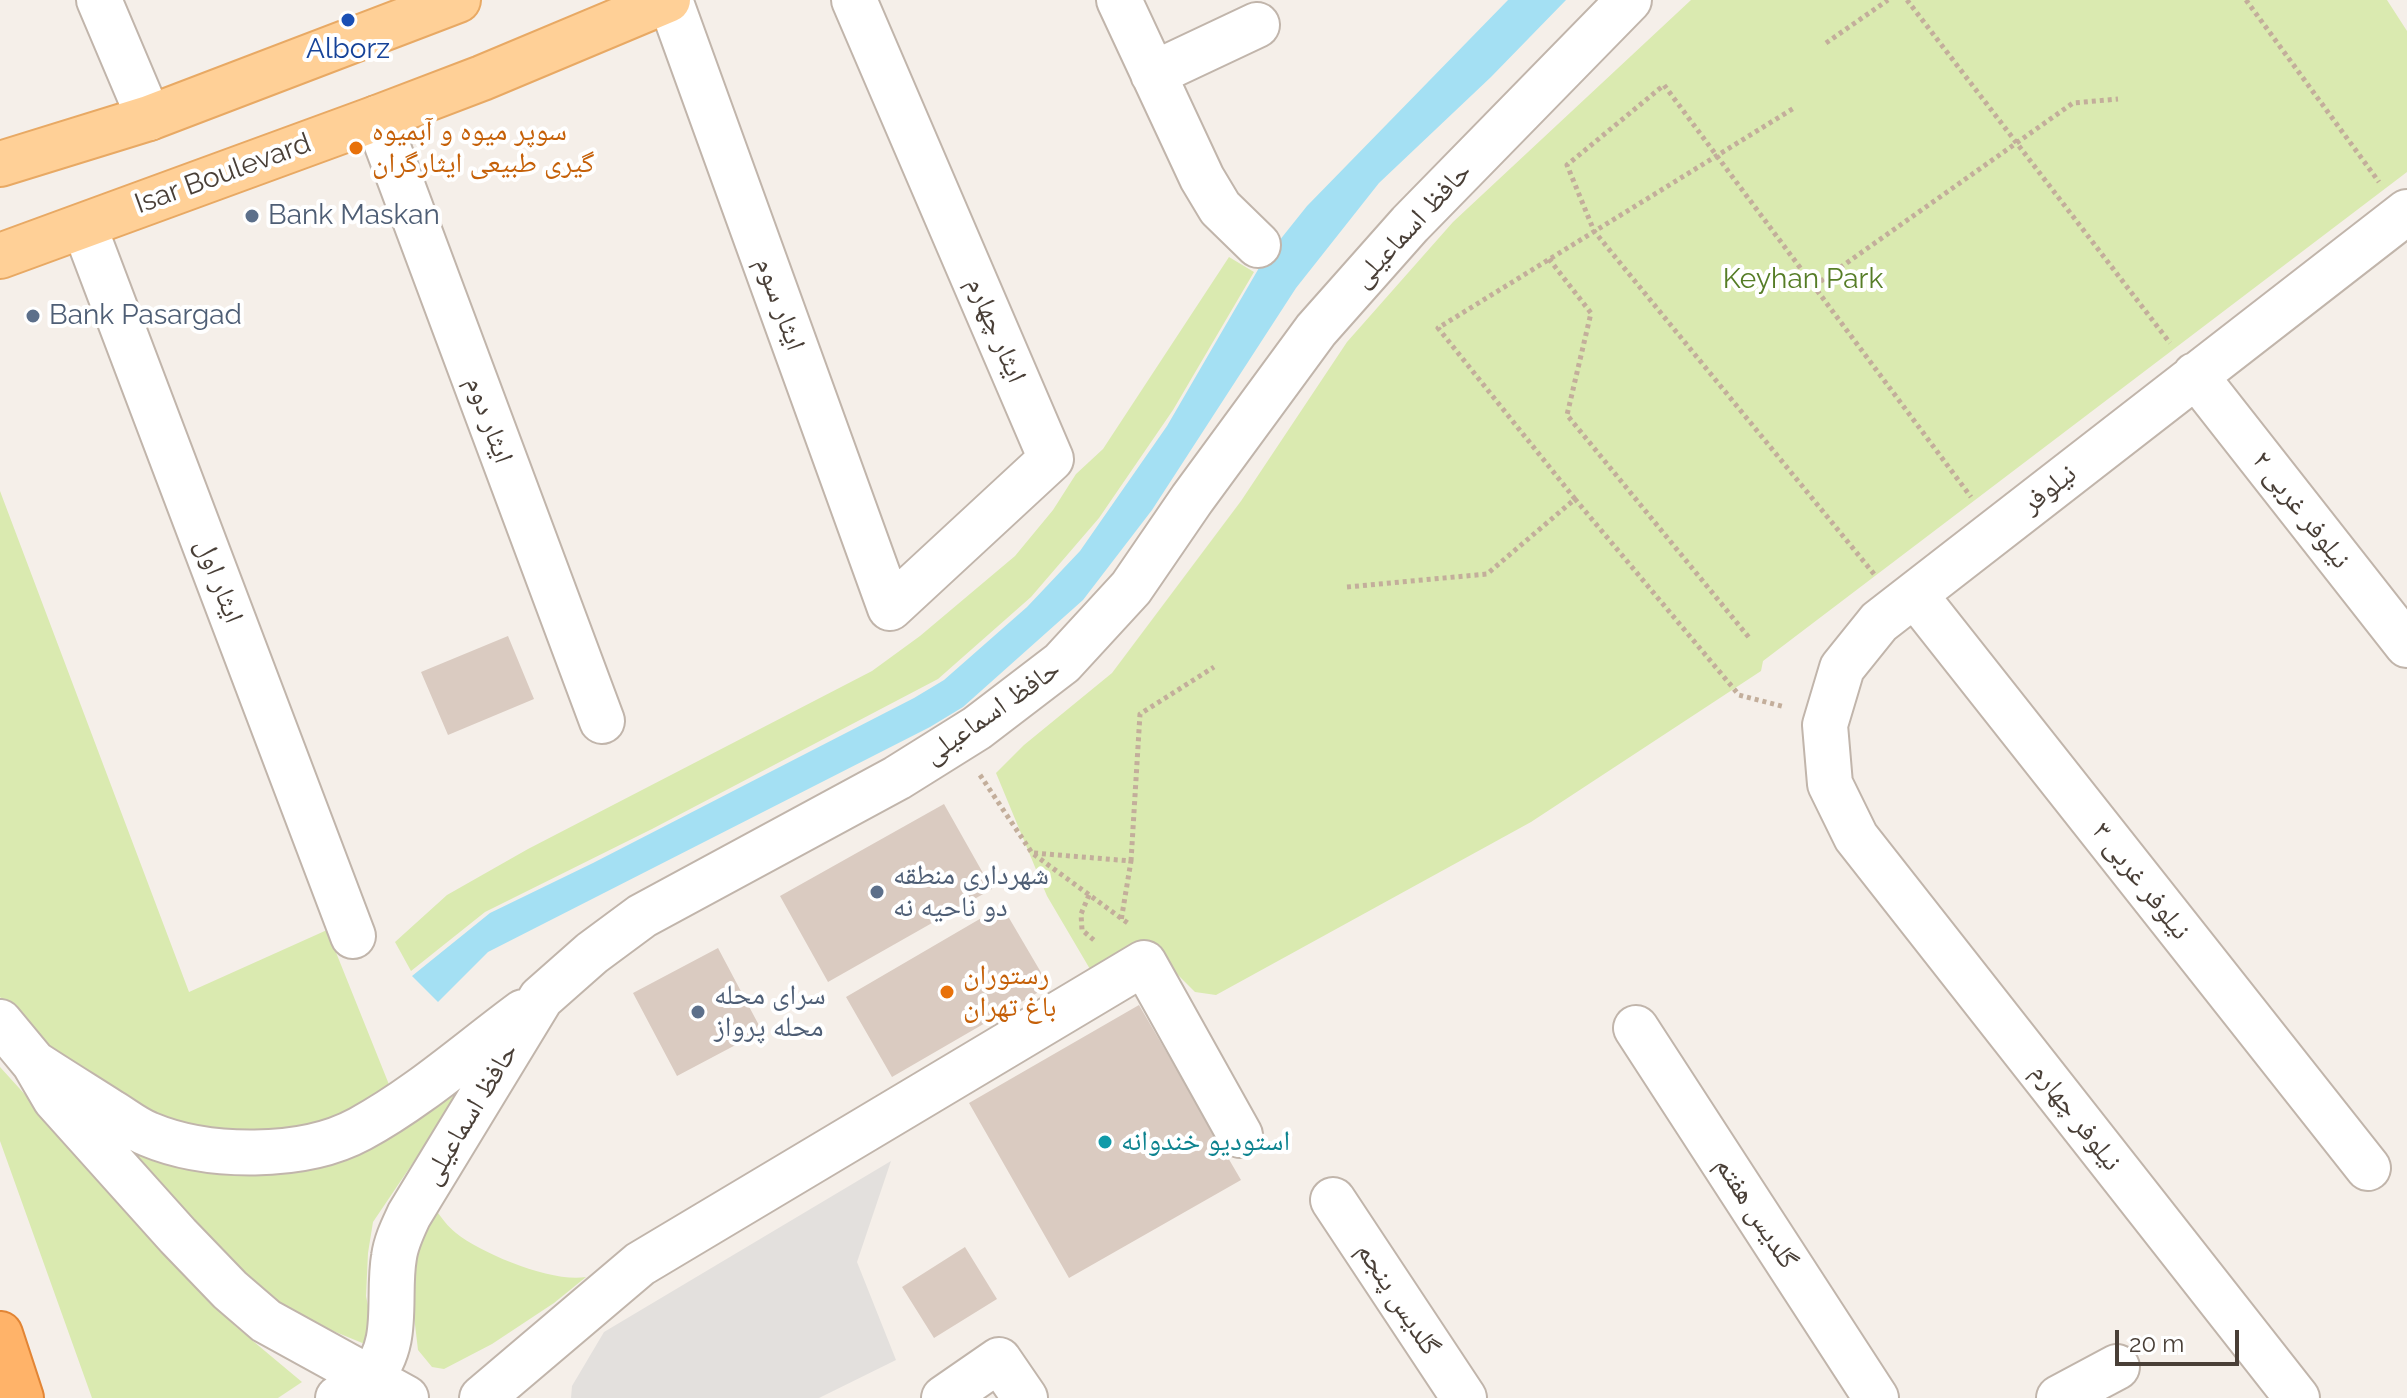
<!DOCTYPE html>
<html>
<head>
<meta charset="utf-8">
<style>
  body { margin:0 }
  #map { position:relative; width:2407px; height:1398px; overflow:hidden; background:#f5efe9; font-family:Raleway,sans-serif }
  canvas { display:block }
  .scale { position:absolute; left:2115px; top:1330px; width:124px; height:36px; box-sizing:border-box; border:4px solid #493f37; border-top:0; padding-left:10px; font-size:24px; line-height:28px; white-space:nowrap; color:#493f37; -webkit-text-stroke:6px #fff; paint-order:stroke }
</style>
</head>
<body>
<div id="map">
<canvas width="2407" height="1398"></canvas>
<div class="scale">20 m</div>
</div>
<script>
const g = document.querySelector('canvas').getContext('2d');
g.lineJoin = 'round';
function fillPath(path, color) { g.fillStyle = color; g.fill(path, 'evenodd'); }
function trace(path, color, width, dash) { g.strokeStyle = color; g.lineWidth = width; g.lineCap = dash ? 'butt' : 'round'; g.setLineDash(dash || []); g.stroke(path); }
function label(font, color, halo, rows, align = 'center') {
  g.font = font + ' Raleway,"Noto Naskh Arabic",sans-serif'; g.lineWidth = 8; g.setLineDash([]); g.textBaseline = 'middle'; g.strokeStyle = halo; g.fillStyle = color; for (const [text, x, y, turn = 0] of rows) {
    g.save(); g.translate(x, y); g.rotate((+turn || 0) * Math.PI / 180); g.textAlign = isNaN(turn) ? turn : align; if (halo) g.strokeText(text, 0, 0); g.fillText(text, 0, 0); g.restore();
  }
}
fillPath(new Path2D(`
  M1691 0H2387L2407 31V172L1763 661 1761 671 1531 822 1216 995 1195 992 1153 950 1097 981 1047 896 996 773 1024 745 1112 673 1241 501 1347 342 1453 222Z
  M1229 257 1254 272 1173 410 1099 518 1031 597 938 679 652 829 485 912 411 971 395 942 447 895 528 849 872 671 920 636 1015 556 1053 510 1076 474 1103 449Z
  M0 491 189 992 327 930 390 1087 333 1121 244 1139 126 1111 26 1029 0 997Z
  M485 1056 373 1222 368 1253 366 1296 377 1349 333 1331 279 1302 240 1276 75 1097 161 1155 403 1126 435 1109Z
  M0 1067 235 1326 302 1382 278 1398H92L0 1141Z
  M435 1209C441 1217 448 1227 456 1233 482 1254 553 1283 586 1277L554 1303 492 1344 444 1369 432 1367 418 1350 411 1291 421 1241Z`), '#daeab0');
fillPath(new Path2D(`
  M891 1161 857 1262 896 1360 819 1398H571L572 1386 604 1332Z`), '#e3e0dd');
fillPath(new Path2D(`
  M1508 0H1566L1491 77 1379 183 1296 288 1152 510 1083 600 963 707 930 727 488 952 438 1002 412 976 490 913 593 863 914 698 944 680 1027 607 1080 551 1167 426 1263 261 1307 206Z`), '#a4e0f3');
fillPath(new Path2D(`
  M508 636 534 699 448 735 421 672Z
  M944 804 992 889 828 982 780 896Z
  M1002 906 1049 986 892 1077 846 997Z
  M718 948 762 1031 677 1076 633 993Z
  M1139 1005 1241 1180 1069 1278 969 1103Z
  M965 1247 997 1299 934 1338 902 1287Z`), '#dacbc1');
const minor = new Path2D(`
  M99 0 149 118
  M670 0 890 608 1051 459 854 0
  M1119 0 1202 178 1220 208 1258 245
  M1153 74 1257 25
  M377 118 602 721
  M84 226 353 936
  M2195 375 2407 645
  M1915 595 2368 1168
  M0 1022 34 1063 55 1099 178 1236 230 1290 266 1321 406 1398
  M1636 1028 1876 1398
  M34 1063C60 1080 86 1096 111 1112 123 1119 135 1129 148 1134 207 1159 303 1160 360 1129 419 1097 470 1051 523 1012
  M1333 1200 1464 1398
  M338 1398C348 1392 362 1386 370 1377 401 1344 387 1297 394 1257 396 1242 403 1228 409 1215L541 998 592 953 642 916 897 778 977 728 1062 663 1131 588 1192 499 1316 330 1410 224 1629 0
  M482 1398 640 1264 1144 963 1240 1135
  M944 1398 999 1360 1025 1398
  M2059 1398 2117 1367
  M2297 1398 1856 837 1830 784 1825 725 1842 668 1879 622 2407 212`);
const major = new Path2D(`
  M0 164 149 118 458 0
  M0 256 377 118 482 78 668 0`);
const highway = new Path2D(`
  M0 1334 21 1398`);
trace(minor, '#c1b5ab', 48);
trace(major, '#e8a964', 48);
trace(highway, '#e28535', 48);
trace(new Path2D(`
  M1907 0 2170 343
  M2246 0 2379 182
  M1826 43 1888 0
  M1549 259 1591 313 1567 415 1751 640
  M1814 286 2073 103 2118 99
  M1575 499 1438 328 1794 108
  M1874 574 1594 231 1567 165 1664 85 1971 497
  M1347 587 1487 574 1575 499 1739 695 1785 707
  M980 775 1032 853 1129 924
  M1034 853 1131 861 1121 921
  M1131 861 1140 714 1214 667
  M1089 895 1081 914 1082 930 1095 941`), '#c3ae9b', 5, [4, 4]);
trace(minor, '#fff', 44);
trace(major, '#ffd097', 44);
trace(highway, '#ffb369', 44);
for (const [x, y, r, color] of [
  [348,20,8,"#1a4fb4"],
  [356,148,8,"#e8710a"],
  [252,216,8,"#5c6f8a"],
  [33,316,8,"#5c6f8a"],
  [877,892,8,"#5c6f8a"],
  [947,992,8,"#e8710a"],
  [698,1012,8,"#5c6f8a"],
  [1105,1142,8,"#0f9aa8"]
]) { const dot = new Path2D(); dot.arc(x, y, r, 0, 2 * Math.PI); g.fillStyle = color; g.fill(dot); trace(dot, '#fff', 3); }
label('28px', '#164399', '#fff', [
  ["Alborz",348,50]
]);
label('28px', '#c56008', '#fff', [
  ["سوپر میوه و آبمیوه",372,132],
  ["گیری طبیعی ایثارگران",372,164],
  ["رستوران",963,976],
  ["باغ تهران",963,1008]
], 'left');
label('28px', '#493f37', '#fff', [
  ["Isar Boulevard",223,174,-20],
  ["حافظ اسماعیلی",1412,225,-47],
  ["ایثار سوم",780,304,70],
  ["ایثار چهارم",996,330,67],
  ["ایثار دوم",489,420,70],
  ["نیلوفر",2049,489,-38],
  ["نیلوفر غربی ۲",2301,510,52],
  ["ایثار اول",219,581,69],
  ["حافظ اسماعیلی",992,712,-35],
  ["نیلوفر غربی ۳",2141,881,52],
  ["حافظ اسماعیلی",470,1114,-59],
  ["نیلوفر چهارم",2076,1117,52],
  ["گلدیس هفتم",1756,1213,57],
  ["گلدیس پنجم",1398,1299,57]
]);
label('28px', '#4e5e75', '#fff', [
  ["Bank Maskan",268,216],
  ["Bank Pasargad",49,316],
  ["شهرداری منطقه",893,876],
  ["دو ناحیه نه",893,908],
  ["سرای محله",714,996],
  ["محله پرواز",714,1028]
], 'left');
label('28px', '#567d27', '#fff', [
  ["Keyhan Park",1803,280]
]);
label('28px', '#0d838f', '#fff', [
  ["استودیو خندوانه",1121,1142]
], 'left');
</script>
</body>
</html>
